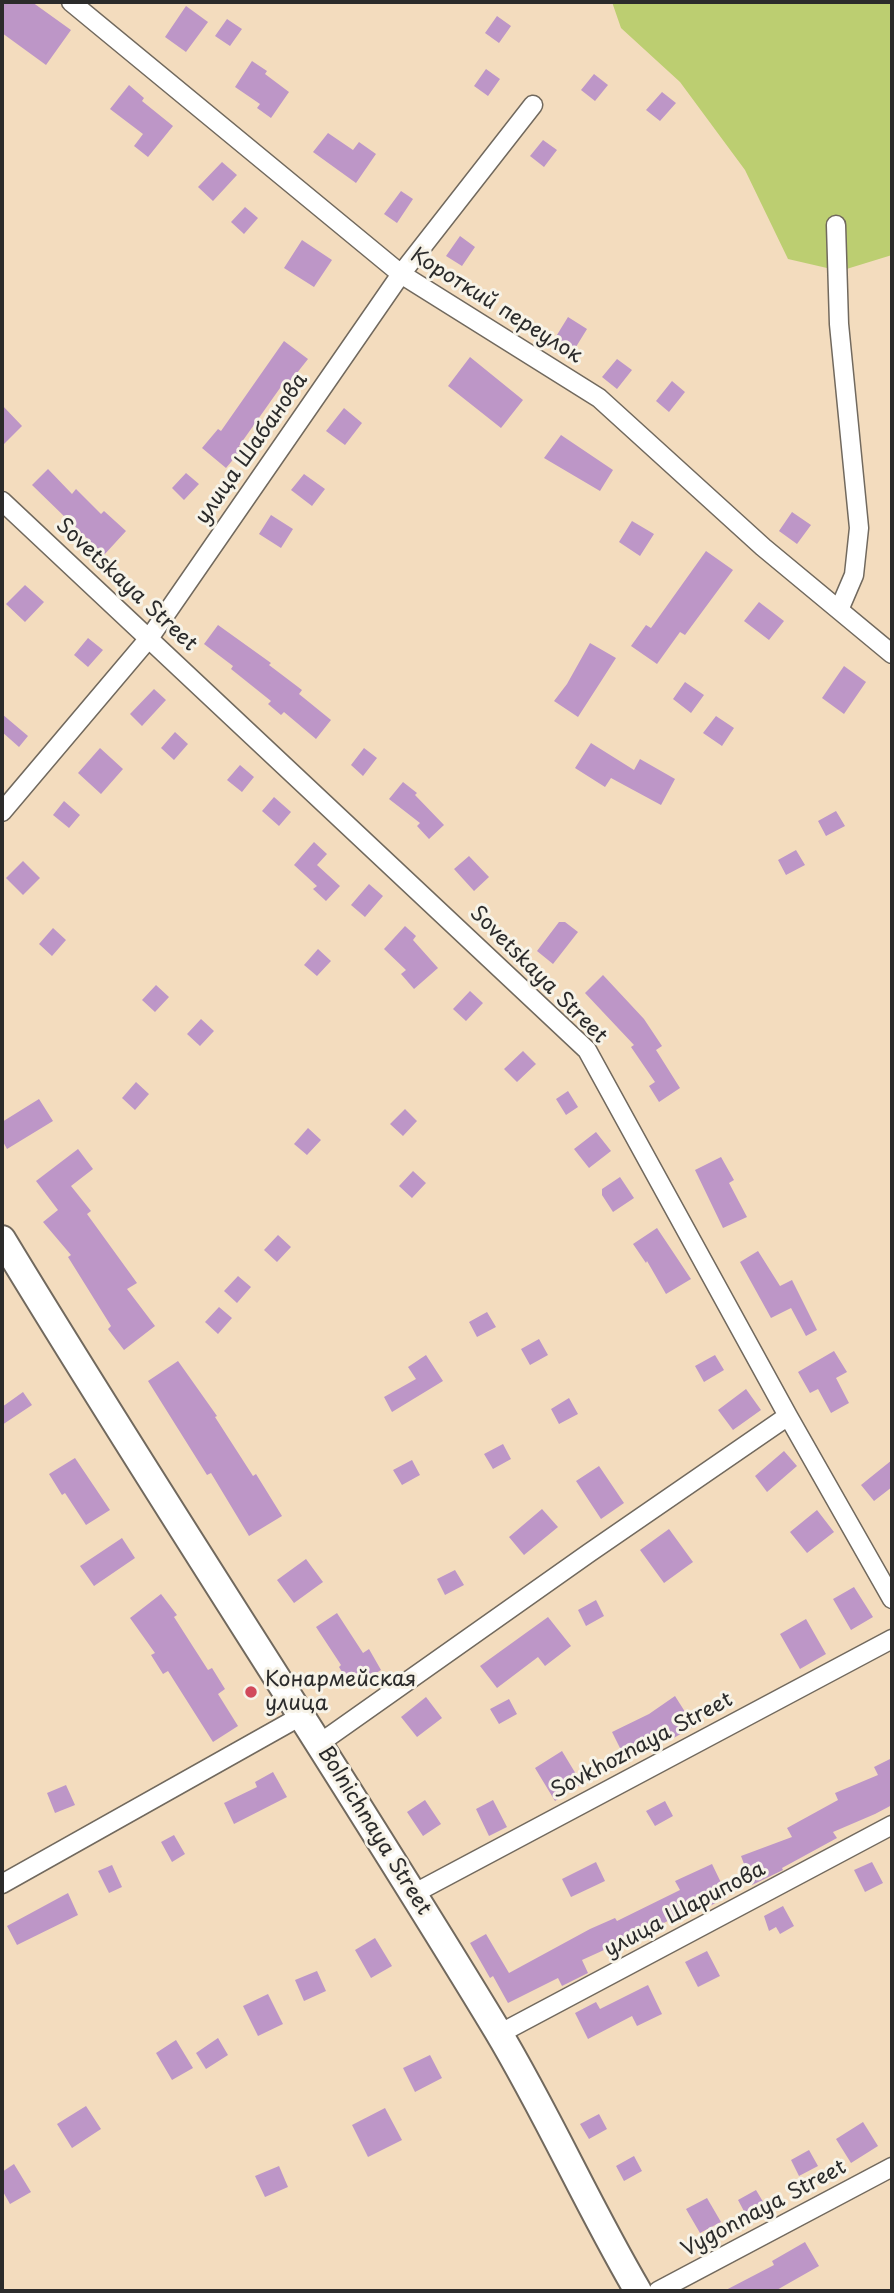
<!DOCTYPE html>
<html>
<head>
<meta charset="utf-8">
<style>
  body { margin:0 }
  #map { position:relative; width:894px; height:2293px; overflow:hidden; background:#f3dcbe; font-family:"Playpen Sans",sans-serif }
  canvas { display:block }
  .frame { position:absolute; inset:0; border:4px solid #2b2b2b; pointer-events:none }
</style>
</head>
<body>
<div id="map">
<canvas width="894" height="2293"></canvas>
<div class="frame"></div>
</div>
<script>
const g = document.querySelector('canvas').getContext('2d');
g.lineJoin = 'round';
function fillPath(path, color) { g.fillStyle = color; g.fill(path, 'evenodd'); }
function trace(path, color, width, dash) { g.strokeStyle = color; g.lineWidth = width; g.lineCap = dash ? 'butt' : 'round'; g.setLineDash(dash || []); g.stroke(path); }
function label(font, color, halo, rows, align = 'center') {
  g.font = font + ' "Playpen Sans",sans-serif'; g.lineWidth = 6; g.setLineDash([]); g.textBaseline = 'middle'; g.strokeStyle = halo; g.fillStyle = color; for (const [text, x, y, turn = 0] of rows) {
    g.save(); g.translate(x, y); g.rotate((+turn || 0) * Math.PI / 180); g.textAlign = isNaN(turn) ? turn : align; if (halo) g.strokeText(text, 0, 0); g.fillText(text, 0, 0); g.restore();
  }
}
fillPath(new Path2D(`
  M612 2H892V255L840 271 788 259 745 170 680 82 621 28Z`), '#bcce71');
fillPath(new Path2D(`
  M2 2H32L71 30 46 65 2 33Z
  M186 6 208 22 186 52 165 37Z
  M497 16 511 26 499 43 485 33Z
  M227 19 242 29 230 46 215 36Z
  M252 61 267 71 265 74 289 92 271 118 257 108 260 104 235 87Z
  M486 69 500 79 488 96 474 86Z
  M594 74 608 85 595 101 581 90Z
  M129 85 144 98 142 101 173 126 148 157 134 146 143 134 110 109Z
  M662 92 676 103 660 121 646 110Z
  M328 133 353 150 359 142 376 154 356 183 313 152Z
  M543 140 557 150 544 167 530 156Z
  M222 162 237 175 213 201 198 187Z
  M401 191 413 199 397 223 384 214Z
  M245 207 258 218 244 234 231 222Z
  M460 236 475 247 462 266 446 256Z
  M302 240 332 260 314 287 284 268Z
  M568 317 587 329 571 355 552 343Z
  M284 341 308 359 289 383 285 381 239 446 242 449 226 468 202 448 218 429 221 431Z
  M470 357 523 400 501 428 448 386Z
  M617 359 632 370 617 389 602 377Z
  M672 381 685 392 669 412 656 401Z
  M2 405 22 426 2 446Z
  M344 408 362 423 345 445 326 431Z
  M561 435 613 470 600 491 544 458Z
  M48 469 72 494 76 489 101 514 104 511 126 531 104 555 32 485Z
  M186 473 199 484 184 500 172 488Z
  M304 474 325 489 312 506 291 490Z
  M792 512 811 525 797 544 779 531Z
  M271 515 293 529 281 548 259 534Z
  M632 521 654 534 640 556 619 542Z
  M706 551 733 570 685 635 680 632 657 664 631 646 646 625 651 628Z
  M25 585 44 602 25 622 6 604Z
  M759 602 784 621 769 640 744 621Z
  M218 625 271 663 269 665 302 690 299 694 331 720 316 739 284 712 281 715 268 704 271 701 231 669 233 666 204 644Z
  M88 638 103 650 88 667 74 655Z
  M590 643 616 658 578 717 554 701 567 684Z
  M844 666 866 682 844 714 822 698Z
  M685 682 704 695 691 713 673 699Z
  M154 689 166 700 142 726 130 714Z
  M2 714 28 736 19 747 2 732Z
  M716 716 734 728 722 746 703 733Z
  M175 732 188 744 174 760 161 748Z
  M591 743 634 770 640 759 675 779 661 805 611 778 605 787 575 768Z
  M100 748 123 769 101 794 78 773Z
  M364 748 377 758 363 776 351 765Z
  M240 765 254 777 242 792 227 780Z
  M403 782 417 793 415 795 444 825 429 839 417 826 420 823 389 799Z
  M274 797 291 812 279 826 262 811Z
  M64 801 80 815 69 828 53 815Z
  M836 811 845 826 826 836 818 821Z
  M314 842 327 854 317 865 340 886 326 901 313 889 317 886 294 865Z
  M796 850 805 865 786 875 778 860Z
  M469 856 489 877 474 891 454 869Z
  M23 861 40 878 23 895 6 878Z
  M369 884 383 896 365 917 351 905Z
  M559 922H565L578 932 553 964 537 951Z
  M405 926 416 936 413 940 438 968 414 989 401 974 406 970 384 949Z
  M53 928 66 940 52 956 39 944Z
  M318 949 331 961 317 976 304 965Z
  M603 975 644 1019 662 1046 656 1050 680 1088 659 1102 649 1086 655 1082 631 1047 634 1045 585 993Z
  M156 985 169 997 155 1012 142 1000Z
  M470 991 483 1003 466 1021 453 1009Z
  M201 1019 214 1031 200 1046 187 1034Z
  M523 1051 536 1064 517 1082 504 1069Z
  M136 1082 149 1094 135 1110 122 1098Z
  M568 1091 578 1107 566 1115 556 1099Z
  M39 1099 53 1121 7 1149 2 1140V1122Z
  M405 1109 417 1121 403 1136 390 1124Z
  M308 1128 321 1140 307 1155 294 1144Z
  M596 1132 611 1151 589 1168 574 1149Z
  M78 1149 93 1169 71 1186 91 1211 87 1214 137 1283 127 1289 155 1326 124 1350 108 1329 111 1326 68 1257 71 1255 43 1222 58 1210 36 1181Z
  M721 1157 734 1180 729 1183 747 1217 723 1228 695 1170Z
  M413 1171 426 1183 412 1198 399 1186Z
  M620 1177 634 1198 613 1212 602 1195V1189Z
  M657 1228 691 1279 666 1294 647 1261 646 1263 633 1244Z
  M278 1235 291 1247 277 1262 264 1250Z
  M758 1251 780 1286 792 1280 817 1330 806 1336 791 1308 771 1318 740 1262Z
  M238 1276 251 1287 237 1303 224 1291Z
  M219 1307 232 1318 218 1334 205 1322Z
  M487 1312 496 1327 477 1337 469 1322Z
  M539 1339 548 1355 530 1365 521 1349Z
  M834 1351 847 1372 836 1378 849 1403 831 1413 818 1389 810 1393 798 1372Z
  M426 1355 443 1381 392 1412 384 1397 416 1379 408 1367Z
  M715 1355 724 1370 704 1382 695 1366Z
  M178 1361 217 1416 215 1417 253 1476 256 1474 282 1516 249 1536 211 1473 207 1475 148 1381Z
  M746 1389 761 1410 733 1430 718 1410Z
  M23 1392 32 1405 2 1425V1407Z
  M569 1398 578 1414 559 1424 551 1409Z
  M503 1444 511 1459 493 1469 484 1454Z
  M784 1451 797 1466 767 1492 755 1476Z
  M75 1458 110 1510 86 1525 65 1493 62 1495 49 1474Z
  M412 1460 420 1475 402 1485 393 1470Z
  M892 1460V1487L874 1501 861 1485Z
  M599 1466 624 1503 601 1519 576 1481Z
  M542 1509 558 1527 524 1555 509 1537Z
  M817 1510 834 1532 807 1553 790 1532Z
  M669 1529 693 1562 664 1583 640 1550Z
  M122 1538 135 1558 94 1586 80 1566Z
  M306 1559 323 1582 294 1603 277 1580Z
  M455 1570 464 1585 445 1595 437 1579Z
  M854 1587 873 1617 851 1630 833 1599Z
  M161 1594 177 1615 174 1617 208 1670 212 1668 225 1689 218 1694 238 1726 213 1742 168 1671 163 1674 151 1655 155 1653 130 1618Z
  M596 1600 604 1616 586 1626 578 1610Z
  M337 1613 363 1653 369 1649 381 1670 352 1688 339 1667 341 1665 316 1627Z
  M548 1617 571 1646 545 1666 538 1657 497 1688 480 1666Z
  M806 1619 826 1654 800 1669 780 1634Z
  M675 1696 694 1726 667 1742 663 1737 624 1756 612 1732 649 1714Z
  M426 1697 442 1718 417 1737 401 1717Z
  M509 1699 517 1714 499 1724 490 1709Z
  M562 1751 582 1784 555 1801 535 1768Z
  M892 1758V1805L875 1814 833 1832 837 1838 782 1868 783 1870 752 1885 741 1856 792 1837 787 1828 838 1800 835 1793 878 1775 874 1767Z
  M273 1772 287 1797 234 1824 224 1803 257 1787 255 1782Z
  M66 1785 75 1805 55 1813 47 1793Z
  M425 1800 441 1824 423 1836 407 1812Z
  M493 1800 507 1827 489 1836 476 1809Z
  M665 1801 673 1816 655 1826 646 1811Z
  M174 1835 185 1854 172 1862 161 1842Z
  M596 1862 605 1881 571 1897 562 1879Z
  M872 1862 883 1883 865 1892 854 1870Z
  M712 1864 728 1897 691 1915 690 1911 582 1960 588 1973 562 1986 558 1978 508 2003 493 1976 490 1978 470 1943 486 1934 509 1973 590 1929 615 1918 617 1921 680 1890 675 1881Z
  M112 1865 122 1887 109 1893 98 1871Z
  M68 1893 78 1915 17 1945 7 1926Z
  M783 1906 794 1926 780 1934 776 1927 769 1931 764 1916Z
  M375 1938 392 1966 371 1978 355 1950Z
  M707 1951 720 1976 698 1987 685 1962Z
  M317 1971 326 1991 304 2001 295 1980Z
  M648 1985 662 2014 637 2026 632 2016 588 2039 575 2013 596 2002 600 2009Z
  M268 1994 283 2024 258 2036 243 2006Z
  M218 2038 228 2055 206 2069 196 2053Z
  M176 2040 193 2068 172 2080 156 2053Z
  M430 2055 442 2078 415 2092 403 2068Z
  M86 2106 101 2129 72 2148 57 2124Z
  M385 2108 402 2140 368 2157 352 2125Z
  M599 2114 607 2129 589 2139 580 2124Z
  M863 2122 878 2146 851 2163 836 2139Z
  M809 2150 818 2166 799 2176 791 2160Z
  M634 2156 642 2171 624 2181 616 2166Z
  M14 2164 31 2192 10 2204 2 2190V2172Z
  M279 2166 288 2187 265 2197 255 2176Z
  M756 2190 765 2205 746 2215 738 2200Z
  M707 2198 721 2222 700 2233 686 2209Z
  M805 2242 819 2266 775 2291H724L774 2265 772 2261Z`), '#bd96c7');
const street = new Path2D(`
  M71 2 401 274 599 398 763 547 892 654
  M836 225 839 324 859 528 854 575 839 610
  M2 501 587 1050 788 1416 892 1599
  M2 812 150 637 401 274 533 105
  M320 1743 589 1553 788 1416
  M2 1884 301 1716
  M413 1894 892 1639
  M499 2034 892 1825
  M658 2291 892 2167`);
const secondary = new Path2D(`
  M2 1239C163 1505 336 1764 497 2030 548 2115 588 2206 638 2291`);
trace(street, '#71695e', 21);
trace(secondary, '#71695e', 30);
trace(street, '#fff', 18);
trace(secondary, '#fff', 26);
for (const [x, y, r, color] of [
  [251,1692,7,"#d1495b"]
]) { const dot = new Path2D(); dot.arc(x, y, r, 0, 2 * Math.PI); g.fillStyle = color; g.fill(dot); trace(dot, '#f7f3e8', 2.5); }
label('21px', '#2b2b2b', '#f7f3e8', [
  ["Короткий переулок",496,306,32],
  ["улица Шабанова",252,449,-55],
  ["Sovetskaya Street",126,585,43],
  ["Sovetskaya Street",538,975,45],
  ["Sovkhoznaya Street",642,1746,-28],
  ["Bolnichnaya Street",374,1831,58],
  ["улица Шарипова",685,1910,-28],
  ["Vygonnaya Street",764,2209,-28]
]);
label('21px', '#2b2b2b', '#f7f3e8', [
  ["Конармейская",265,1680],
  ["улица",265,1704]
], 'left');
</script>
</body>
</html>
